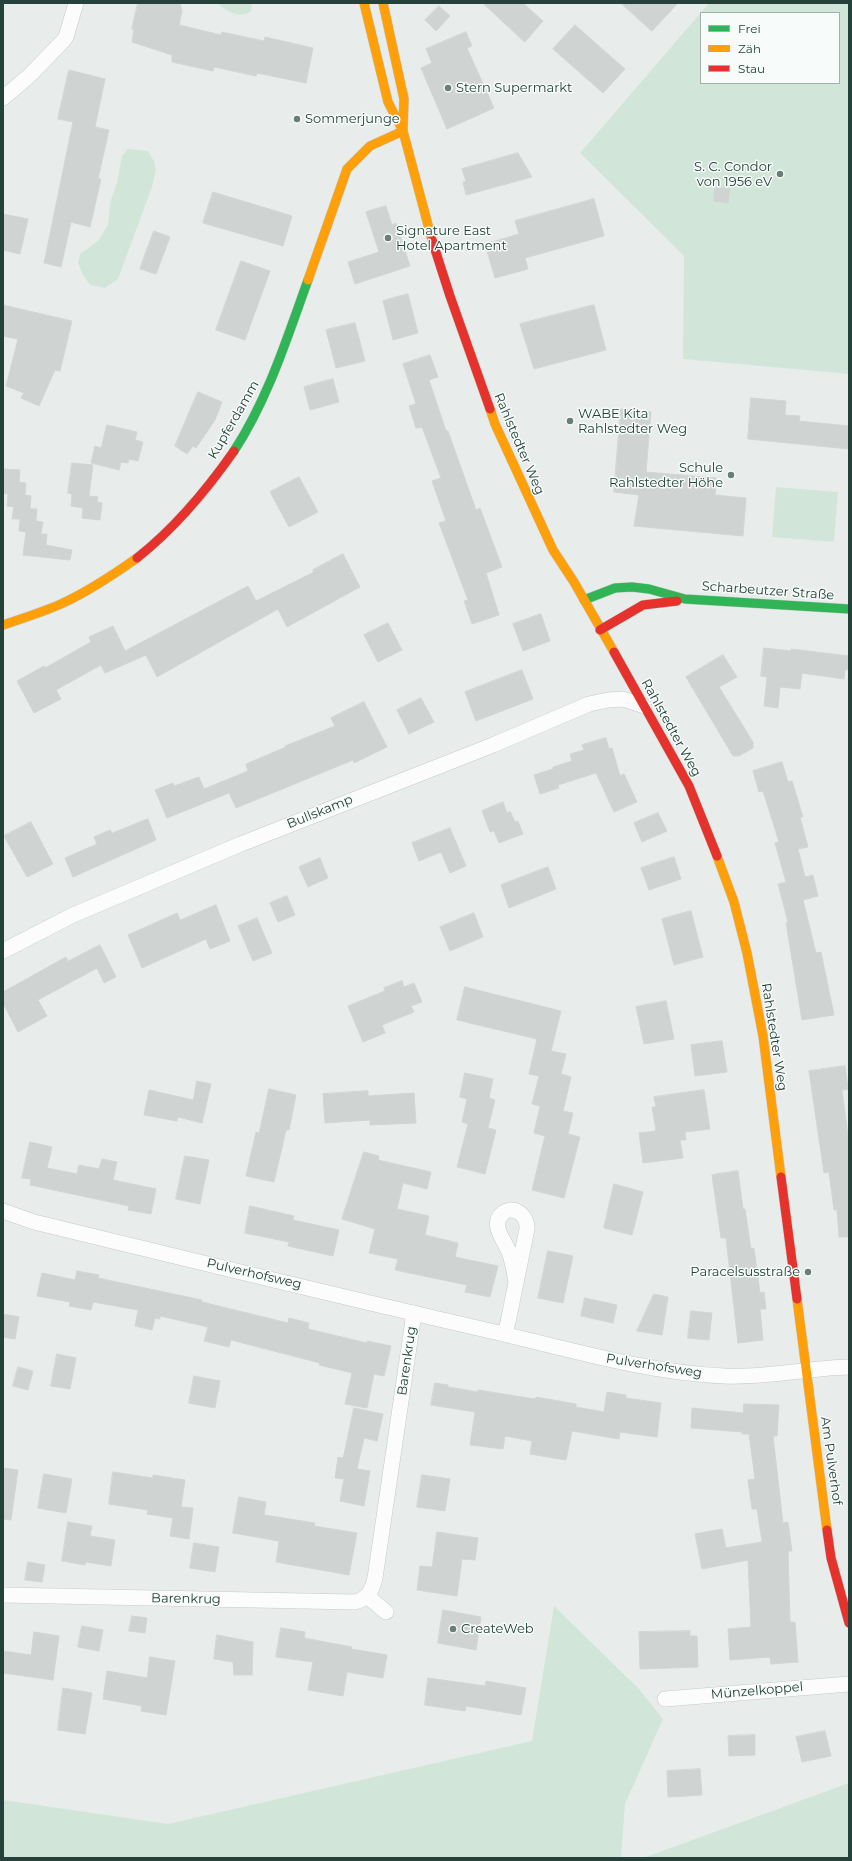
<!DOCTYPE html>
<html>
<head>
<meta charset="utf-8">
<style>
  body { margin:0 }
  #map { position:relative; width:852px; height:1861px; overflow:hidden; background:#e8edeb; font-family:Montserrat,sans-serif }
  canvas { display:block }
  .frame { position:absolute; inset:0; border:4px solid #24423a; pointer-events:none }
  .legend { position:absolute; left:700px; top:12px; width:140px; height:72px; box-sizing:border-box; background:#f7fbf9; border:1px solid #a3b1ad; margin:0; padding:5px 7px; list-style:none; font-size:12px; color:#24423a }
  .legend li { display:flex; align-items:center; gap:8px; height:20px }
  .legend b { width:20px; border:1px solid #a3b1ad }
</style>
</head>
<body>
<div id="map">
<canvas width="852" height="1861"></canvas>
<div class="frame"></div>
<ul class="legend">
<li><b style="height:5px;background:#30b455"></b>Frei</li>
<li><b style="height:5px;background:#ff9f0a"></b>Zäh</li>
<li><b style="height:5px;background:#e5322d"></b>Stau</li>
</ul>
</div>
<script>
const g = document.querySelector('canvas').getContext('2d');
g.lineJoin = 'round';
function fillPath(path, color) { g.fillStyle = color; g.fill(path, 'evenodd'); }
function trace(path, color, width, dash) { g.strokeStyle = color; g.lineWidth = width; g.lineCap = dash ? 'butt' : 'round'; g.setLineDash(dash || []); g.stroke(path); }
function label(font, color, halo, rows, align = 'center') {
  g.font = font + ' Montserrat,sans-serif'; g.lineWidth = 3; g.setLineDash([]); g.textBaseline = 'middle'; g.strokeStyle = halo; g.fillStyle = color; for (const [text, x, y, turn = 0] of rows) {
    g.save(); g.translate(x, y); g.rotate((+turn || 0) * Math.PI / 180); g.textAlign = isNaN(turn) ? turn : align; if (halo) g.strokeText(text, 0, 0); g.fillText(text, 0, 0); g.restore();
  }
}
fillPath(new Path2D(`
  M217 3H252L251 11C240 20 226 11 217 3Z
  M709 3H849V374L683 359 684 256 580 153ZM701 13H839V83H701Z
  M128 149 148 151 154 161 156 170 152 187 118 279 105 288 90 285 83 275 78 263 80 254 98 241 108 225 110 203 117 183 122 156Z
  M776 487 838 492 834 542 772 537Z
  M554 1606 639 1689 663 1719 625 1804 621 1858H3V1800L168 1824 532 1741Z
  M849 1783V1858H643Z`), '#d1e6d8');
const building = new Path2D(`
  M138 3H180L182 11 179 25 221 35 222 32 264 41 265 37 313 48 306 83 257 73 256 76 214 67 213 71 172 62V55L132 42 134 30 132 29Z
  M483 3H523L543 21 525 42Z
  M621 3H678L652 31Z
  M439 6 450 16 436 31 425 20Z
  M575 25 625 69 603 93 553 49Z
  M466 32 472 46 467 48 494 108 447 129 421 68 432 63 426 49Z
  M69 70 105 79 95 127 109 130 98 179H101L90 227 71 222 61 267 44 263 73 122 58 119Z
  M518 153 532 177 466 195 463 182 466 181 462 169Z
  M715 187 730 189 728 203 714 201Z
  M213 192 292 216 283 246 203 223Z
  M594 199 604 236 525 258 528 269 495 278 485 244 519 234 515 221Z
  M386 206 392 225 396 223 410 266 355 284 348 262 379 252 366 212Z
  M3 214 28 219 20 254 3 250Z
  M154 231 170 237 156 274 140 269Z
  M241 261 270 271 245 340 216 330Z
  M408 294 418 333 393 340 383 301Z
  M3 305 72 321 60 371 55 370 39 406 21 398 24 393 6 386 18 339 3 336Z
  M594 305 606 350 534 369 520 324Z
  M355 323 365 361 336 368 326 330Z
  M430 355 438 377 429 380 446 431H448L476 510 480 508 502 567 486 573 499 615 472 624 464 601 468 600 439 523 446 521 432 481 441 478 422 427 416 428 409 406 416 404 403 364Z
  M333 379 339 402 310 410 304 387Z
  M198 392 222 402 215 420 196 448 193 446 187 454 175 446Z
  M751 398 786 401 785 415 800 416 799 421 849 426V449L748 439Z
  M621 409 651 412 646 472 716 478 715 495 746 498 743 536 634 526 639 495 614 492Z
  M107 425 137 432 135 440 143 442 138 461 129 459 128 463 121 462 119 470 91 463 95 446 101 448Z
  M72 463 93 465 89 496 98 497 97 502 102 503 100 520 82 518 83 508 71 506 72 494 68 493Z
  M3 469 20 470 19 482 26 483 25 495 31 496 30 509H37L36 521 43 522 41 534H47L46 545 72 550 70 560 23 555 26 532 19 531 20 519H12L14 507 7 506 8 494 3 493Z
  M299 477 318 512 289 527 270 492Z
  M343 554 360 587 287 627 278 609 157 677 146 655 105 673 101 665 56 690 61 699 34 713 17 681 44 666 45 668 91 642 89 637 113 626 125 651 248 586 256 601 314 572 313 570Z
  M541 614 550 641 523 651 513 624Z
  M388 623 402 650 378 662 364 635Z
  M764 648 791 651V649L849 656V670L845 669 844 679 802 673 800 689 780 687 778 708 764 706 767 677 761 676Z
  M723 655 737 677 719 687 753 742V748L739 756H733L686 677Z
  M522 670 533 699 476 721 465 692Z
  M421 698 434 722 409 734 397 710Z
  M364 702 387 747 354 763 353 760 236 808 229 793 167 818 155 790 173 783 174 786 199 777 204 789 248 771 246 764 286 747 285 746 335 726 331 718Z
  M606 738 609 749 612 748 620 776 624 774 637 802 614 812 596 773 558 785 559 788 540 794 534 775 553 769V767L572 761 570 754 584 750 582 745Z
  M782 762 788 782 792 781 803 817H800L808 847 798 849 805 877 813 875 818 896 803 900 816 953 821 952 834 1015 802 1020 786 923 788 922 778 884 786 882 775 843 779 842 763 791 759 792 753 771Z
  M503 802 507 813 510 811 515 822 518 821 523 834 499 843 494 831 490 832 482 811Z
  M658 813 667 831 642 842 634 823Z
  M148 819 156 840 73 877 65 858 97 844 94 837 110 830 112 833Z
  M31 822 53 864 27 877 4 836Z
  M450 828 466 866 450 873 441 852 419 861 412 843Z
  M674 857 681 879 649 890 641 868Z
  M320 858 328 878 308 887 299 867Z
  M548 867 556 889 509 908 501 885Z
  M287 896 295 915 278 922 270 903Z
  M216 905 230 941 210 949 206 939 142 968 128 935 177 913 180 920Z
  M691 911 703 957 674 965 662 919Z
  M474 913 483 937 450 951 440 927Z
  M257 918 272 953 253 961 238 926Z
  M100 945 116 977 104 983 97 968 38 1000 47 1016 18 1032 3 1003V992L66 957 68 961Z
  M402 981 404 987 414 983 422 1002 411 1006 414 1012 382 1025 385 1033 363 1042 348 1006 385 991 384 988Z
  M465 987 561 1011 551 1051 566 1054 561 1074 571 1077 563 1111 573 1113 568 1134 580 1137 564 1198 532 1190 545 1136 534 1133 540 1106 532 1104 539 1076 529 1074 537 1039 457 1020Z
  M666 1001 674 1039 644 1044 636 1007Z
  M722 1041 727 1072 695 1076 691 1045Z
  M845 1066 848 1089 842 1090 849 1144V1237H839L837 1210H834L829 1172 824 1173 809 1071Z
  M465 1073 493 1079 489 1098 495 1100 488 1128 496 1130 485 1174 457 1167 468 1124 462 1122 467 1099 460 1097Z
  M197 1081 211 1084 202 1123 178 1117 177 1121 144 1115 149 1090 193 1100Z
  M269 1089 296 1095 289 1130H286L274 1182 246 1176 256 1132 259 1133Z
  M704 1090 710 1129 685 1132 686 1140H680L683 1158 643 1163 639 1133 656 1131 652 1107H656L654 1097Z
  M368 1091V1096L414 1093 416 1123 370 1125V1120L325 1123 323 1094Z
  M30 1142 52 1147 47 1168 77 1174 79 1165 99 1169 102 1159 117 1162 113 1180 156 1189 151 1214 128 1210 129 1206 30 1185 31 1179 22 1178Z
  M364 1152 379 1156 378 1160 431 1172 427 1189 403 1183 397 1209 429 1216 425 1235 458 1243 455 1257 498 1266 490 1297 465 1292 467 1285 395 1270 398 1259 369 1253 375 1229 342 1219Z
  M185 1156 209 1160 200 1204 176 1199Z
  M738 1171 743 1209H745L751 1249 754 1248 760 1293 764 1292 766 1309H760L763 1340 738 1343 726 1238H721L712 1175Z
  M614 1184 643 1192 632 1235 604 1228Z
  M250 1206 294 1216 293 1220 339 1230 333 1256 288 1246 289 1242 245 1233Z
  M548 1251 573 1256 563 1303 538 1298Z
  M77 1271 99 1275 98 1278 202 1300V1302L288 1323 289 1318 309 1323 308 1329 367 1343V1341L391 1346 384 1376 374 1374 367 1408 345 1404 352 1373 319 1365 320 1363 231 1340 229 1347 204 1341 208 1327 160 1316V1319L155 1318 152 1330 135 1326 138 1310 93 1302 91 1310 69 1306 70 1302 37 1296 42 1273 75 1280Z
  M654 1294 668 1297 662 1335 637 1331Z
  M585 1298 617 1305 613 1323 581 1316Z
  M691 1311 712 1313 709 1340 688 1338Z
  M3 1314 19 1317 15 1339 3 1337Z
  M57 1354 76 1358 70 1389 51 1386Z
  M18 1367 33 1371 28 1390 13 1386Z
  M194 1376 220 1381 215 1408 189 1403Z
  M435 1383 448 1385V1387L478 1392V1390L535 1399 536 1397 576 1404V1407L604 1412 607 1392 626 1395V1398L661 1403 657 1437 620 1432 619 1439 572 1431 566 1460 530 1454 532 1441 505 1436 503 1449 470 1445 475 1412 431 1405Z
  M744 1404 779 1405 777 1436H773L783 1523 788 1522 792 1551H788L790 1622H795L798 1662 771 1664 770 1657 730 1660 728 1629 751 1627 748 1560 702 1569 695 1534 722 1529 726 1548 762 1542 757 1509H752L748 1480 755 1479 749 1434H742V1432L691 1428 692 1408 743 1413Z
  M354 1408 383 1414 377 1441 364 1438 357 1469 370 1471 364 1506 340 1501 344 1479 335 1478 338 1457 343 1458Z
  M3 1468 18 1470 11 1520 3 1519Z
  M113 1472 153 1478V1475L185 1480 181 1507 193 1508 189 1539 170 1536 173 1518 147 1514 148 1510 109 1504Z
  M44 1474 72 1479 66 1513 38 1508Z
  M422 1475 450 1479 445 1511 417 1507Z
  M239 1497 266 1502 264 1515 315 1523 314 1526 357 1533 349 1575 276 1562 279 1541 233 1533Z
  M68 1522 92 1526 90 1536 115 1540 111 1566 86 1562 85 1565 62 1561Z
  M437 1532 478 1538 475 1560 462 1559 457 1596 417 1590 420 1566 432 1567Z
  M194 1543 219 1547 215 1572 190 1568Z
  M28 1562 45 1565 42 1582 25 1580Z
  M443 1610 481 1617 476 1650 438 1643Z
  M132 1616 147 1618 145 1633 129 1631Z
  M82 1626 103 1630 99 1651 78 1647Z
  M281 1628 305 1632 304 1638 352 1647 351 1649 387 1655 383 1678 347 1672 343 1696 308 1690 313 1662 276 1657Z
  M690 1631V1636H697L698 1667 640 1669 639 1632Z
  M34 1632 59 1636 53 1680 3 1673V1651L31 1655Z
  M217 1635 253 1642 252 1675H234L233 1662 214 1659Z
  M150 1657 175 1661 166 1715 141 1711 142 1706 103 1699 107 1671 147 1678Z
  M428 1678 485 1686 486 1681 526 1688 521 1715 466 1706 465 1711 425 1705Z
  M63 1688 92 1693 85 1734 58 1730Z
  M825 1731 831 1756 802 1762 796 1737Z
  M755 1735V1755L729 1756 728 1736Z
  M700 1769 702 1795 668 1797 667 1771Z`);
fillPath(building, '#cfd4d2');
trace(building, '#d1d6d4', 1);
const street = new Path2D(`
  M3 98 29 76 63 41 66 37 76 3
  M3 951 73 915 241 844 493 745 589 704 608 700 623 699 644 706
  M3 1211 34 1222C183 1258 332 1295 482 1329 562 1347 641 1372 724 1376 767 1378 807 1368 849 1367
  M505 1334 508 1322 527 1229C528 1217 515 1204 503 1213 489 1224 505 1241 509 1252 513 1262 514 1272 516 1282
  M3 1595 354 1602C367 1600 372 1591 375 1578L414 1313
  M367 1596 386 1612
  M665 1699 849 1684`);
const fast = new Path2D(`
  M234 451C268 399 287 338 308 280
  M584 600 615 588 632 587 649 589 685 599 849 609`);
const slow = new Path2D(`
  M364 3 388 102 403 131 432 240
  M383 3 404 99 403 129
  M308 280 347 169 370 146 403 131
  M490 409 495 424 553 550 574 582 614 652
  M3 625C23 618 44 612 63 603 89 591 113 575 137 558
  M717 856 734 902 747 953 763 1036 781 1177
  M797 1299 827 1530`);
const jam = new Path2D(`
  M432 240 450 296 490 409
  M137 558C175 528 206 491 234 451
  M600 630 643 605 677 601
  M614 652 689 786 717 856
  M781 1177 797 1299
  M827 1530 831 1558 849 1623`);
trace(street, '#c5cac8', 16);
trace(fast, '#c3cbc8', 10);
trace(slow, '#c3cbc8', 10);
trace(jam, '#c3cbc8', 10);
trace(street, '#fcfcfc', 15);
trace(fast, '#30b455', 9);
trace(slow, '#ff9f0a', 9);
trace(jam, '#e5322d', 9);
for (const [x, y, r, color] of [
  [448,88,4,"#697e78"],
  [297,119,4,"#697e78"],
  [780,174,4,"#697e78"],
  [388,238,4,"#697e78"],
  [570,421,4,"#697e78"],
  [731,475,4,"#697e78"],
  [808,1272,4,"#697e78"],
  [453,1629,4,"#697e78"]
]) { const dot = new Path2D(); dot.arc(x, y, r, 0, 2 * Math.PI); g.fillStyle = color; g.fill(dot); trace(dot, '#f7fbf9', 1.5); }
label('13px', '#24423a', '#f7fbf9', [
  ["Stern Supermarkt",456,88],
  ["Sommerjunge",305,119],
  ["S. C. Condor",772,167,"right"],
  ["von 1956 eV",772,182,"right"],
  ["Signature East",396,231],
  ["Hotel Apartment",396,246],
  ["WABE Kita",578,414],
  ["Rahlstedter Weg",578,429],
  ["Schule",723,468,"right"],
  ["Rahlstedter Höhe",723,483,"right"],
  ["Paracelsusstraße",800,1272,"right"],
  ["CreateWeb",461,1629]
], 'left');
label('13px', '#24423a', '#f7fbf9', [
  ["Kupferdamm",234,420,-60],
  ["Rahlstedter Weg",519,444,67],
  ["Scharbeutzer Straße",768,591,4],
  ["Rahlstedter Weg",671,728,61],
  ["Bullskamp",320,812,-22],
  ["Rahlstedter Weg",774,1037,81],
  ["Pulverhofsweg",254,1274,13],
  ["Barenkrug",407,1361,-82],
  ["Pulverhofsweg",654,1366,9],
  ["Am Pulverhof",831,1461,82],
  ["Barenkrug",186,1599,1],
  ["Münzelkoppel",757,1691,-5]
]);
</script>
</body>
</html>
